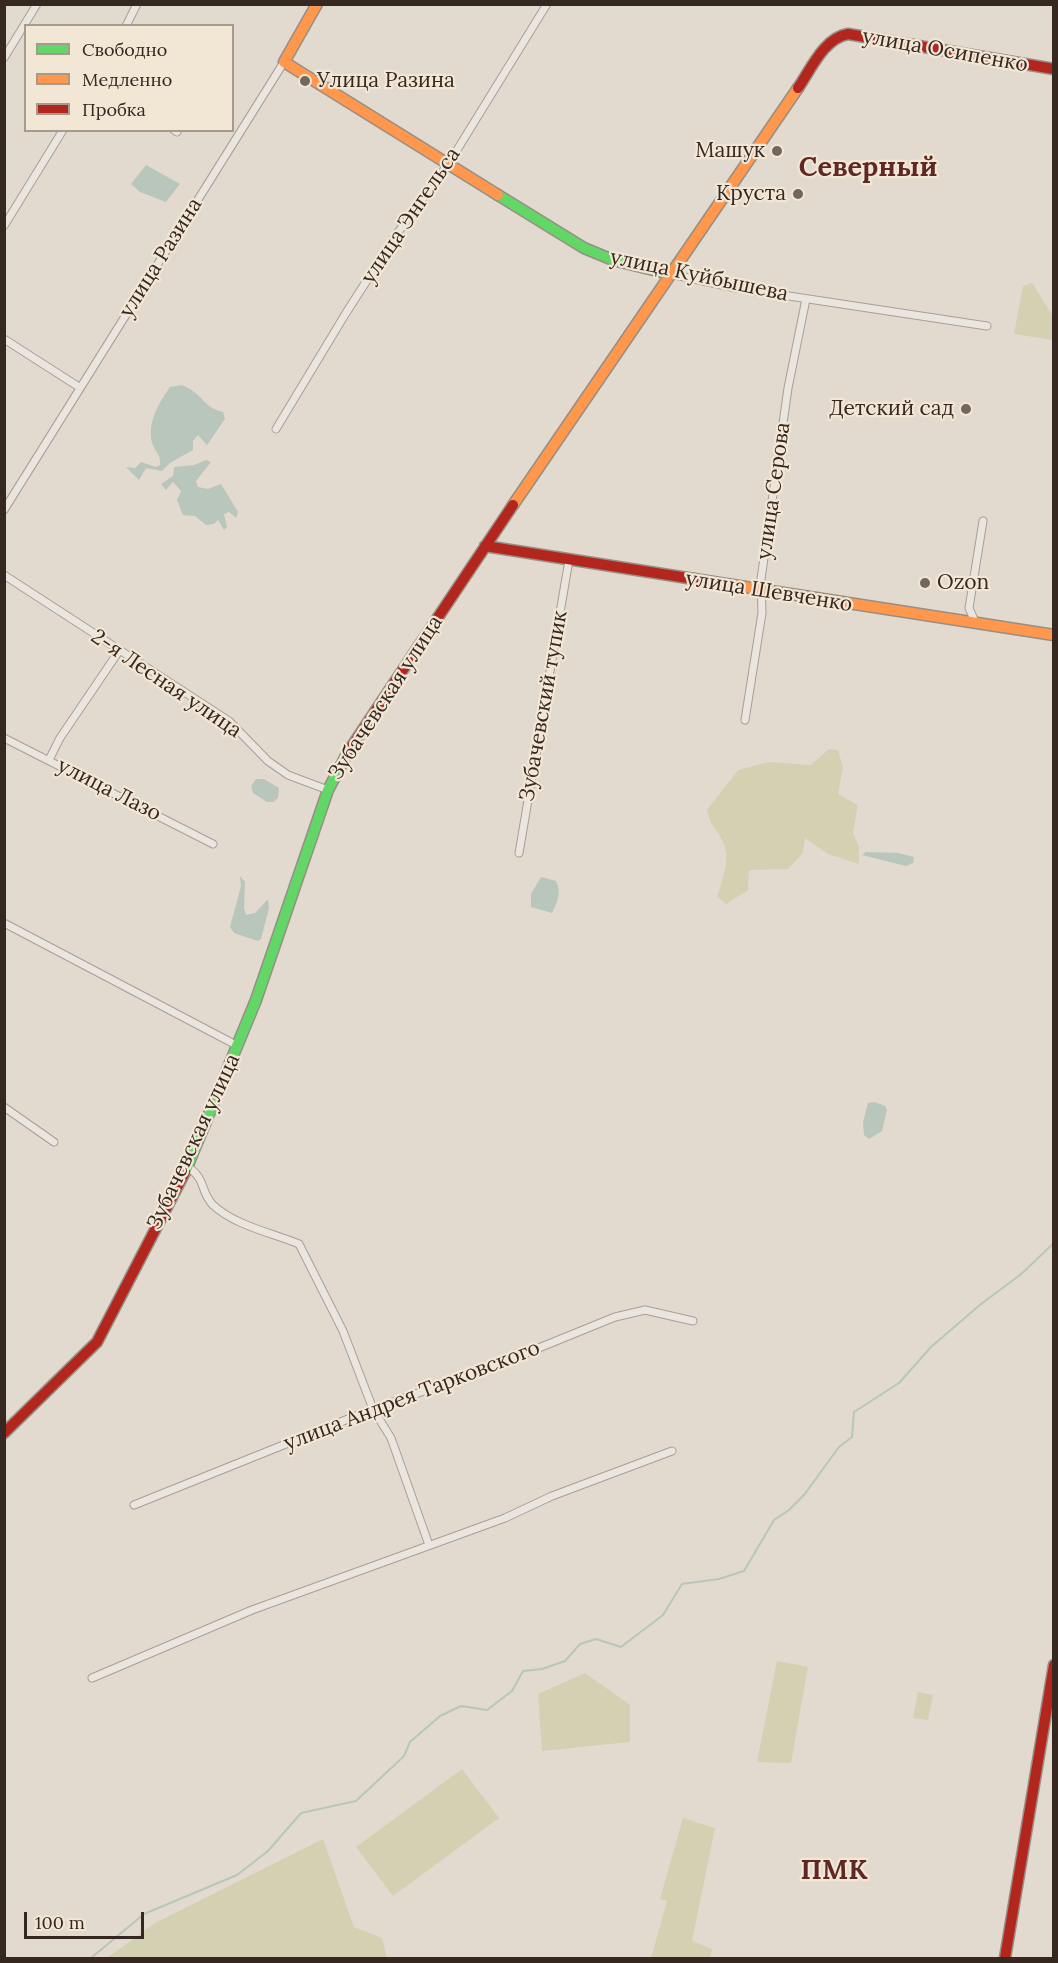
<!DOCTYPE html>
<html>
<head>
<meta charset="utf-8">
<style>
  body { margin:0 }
  #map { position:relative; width:1058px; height:1963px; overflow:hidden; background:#e2dace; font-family:Lora,serif }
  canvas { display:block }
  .frame { position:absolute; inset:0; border:6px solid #362720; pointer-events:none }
  .legend { position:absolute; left:24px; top:24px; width:210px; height:108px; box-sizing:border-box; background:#f2e6d5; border:2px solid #a79a8d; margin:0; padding:8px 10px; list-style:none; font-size:18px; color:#362720 }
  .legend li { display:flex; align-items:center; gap:12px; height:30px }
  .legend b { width:30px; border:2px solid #a79a8d }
  .scale { position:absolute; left:24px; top:1912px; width:120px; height:27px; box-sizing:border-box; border:3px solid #362720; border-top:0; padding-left:8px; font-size:18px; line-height:21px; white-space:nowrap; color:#362720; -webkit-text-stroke:4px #f2e6d5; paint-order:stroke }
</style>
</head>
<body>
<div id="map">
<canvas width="1058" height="1963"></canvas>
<div class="frame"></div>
<ul class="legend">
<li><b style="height:8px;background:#63d668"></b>Свободно</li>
<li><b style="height:8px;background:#ff974d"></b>Медленно</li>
<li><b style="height:8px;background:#b3261e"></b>Пробка</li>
</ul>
<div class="scale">100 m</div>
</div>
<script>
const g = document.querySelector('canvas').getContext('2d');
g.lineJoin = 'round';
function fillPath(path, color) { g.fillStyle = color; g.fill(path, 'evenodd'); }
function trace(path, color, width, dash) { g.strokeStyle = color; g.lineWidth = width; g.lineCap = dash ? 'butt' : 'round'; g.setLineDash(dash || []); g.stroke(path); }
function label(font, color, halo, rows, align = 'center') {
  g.font = font + ' Lora,serif'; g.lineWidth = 4.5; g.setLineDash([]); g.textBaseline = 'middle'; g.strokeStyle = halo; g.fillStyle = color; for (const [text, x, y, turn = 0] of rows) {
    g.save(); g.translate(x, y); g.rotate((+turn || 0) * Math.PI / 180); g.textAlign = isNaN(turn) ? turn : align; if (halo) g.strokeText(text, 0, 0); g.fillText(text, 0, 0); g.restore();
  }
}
fillPath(new Path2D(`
  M1032 283 1053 316V340L1014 334 1023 286Z
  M829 749 838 750 843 768 838 794 858 805 853 833 859 847V864L828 854 805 838 803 853 788 869 749 870 748 890 726 904 717 897C722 880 732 858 722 840 716 828 710 825 707 810L738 770 769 762 811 765Z
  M777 1661 808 1667 791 1763 757 1762Z
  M585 1673 630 1705V1742L542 1751 538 1694Z
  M918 1692 933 1695 928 1720 913 1718Z
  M462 1769 499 1818 393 1896 356 1847Z
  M683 1818 715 1828 692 1941 712 1949 710 1958H651L667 1901 660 1899Z
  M323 1839 354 1927 382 1938 387 1958H107L155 1923Z`), '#d4d0b2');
fillPath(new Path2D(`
  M146 165 180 184 166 202 140 192 131 184Z
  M182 385C204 394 202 407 223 412L225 419 207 445 198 435 193 441V450L170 463 162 471 146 468 139 480 126 467 135 468 141 462 156 467 160 465C161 454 155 452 152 443 147 422 159 403 170 387Z
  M206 460 211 462 196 481 198 487 208 489 221 484 238 512 236 518 229 512 224 514 227 527 224 530 218 520 214 524 206 525 195 516 183 515 177 500 181 491 173 482 166 490 161 484 173 476 174 467 194 465Z
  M256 779H264L279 788 278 798 273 802H267L253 793 251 786Z
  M866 852 898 853 914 857 913 863 906 866 862 855Z
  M240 876 245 882 244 908 246 915 255 913 268 899 269 908 261 939 258 941 234 933 230 927 241 886Z
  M541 877 556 881C562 892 557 903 552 913L531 907V894Z
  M875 1102 885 1106 887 1110 882 1131 869 1139 864 1135 863 1122 868 1103Z`), '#b9c6bc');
trace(new Path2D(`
  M91 1958 144 1914 237 1875 268 1851 301 1813 356 1801 404 1756 410 1742 440 1716 461 1706 487 1710 512 1691 523 1671 542 1669 565 1661 580 1644 596 1639 621 1647 663 1615 682 1584 719 1579 744 1571 774 1520 789 1510 804 1495 839 1447 852 1437 854 1412 899 1383 931 1347 981 1304 1020 1275 1054 1243`), '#b9c6bc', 2);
const street = new Path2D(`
  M126 26 137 4
  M4 58 37 4
  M174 130 177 132
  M4 226 63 130
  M670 274 736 288 987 326
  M4 339 79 387
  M276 429 346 313 396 235 449 163 547 4
  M4 510 284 62
  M4 575 229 721 268 761 288 775 328 790
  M976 624 969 608 983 521
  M745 720 762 613 761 579 788 388 806 299
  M4 738 213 844
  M49 760 60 738 119 651
  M519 853 569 560
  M4 923 238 1046
  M4 1107 54 1142
  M188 1167C207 1180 200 1192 213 1205 234 1225 272 1233 299 1244L343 1331 373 1409 391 1438 429 1545
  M134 1505 373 1409 492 1367 615 1317 645 1310 693 1321
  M92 1678 252 1610 505 1518 552 1496 672 1451`);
const fast = new Path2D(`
  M498 195 584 248 613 260 670 274
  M185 1172 256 1000 328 790 348 752`);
const slow = new Path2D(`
  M317 4 284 62 498 195
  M513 505 798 88
  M694 579 1054 635`);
const jam = new Path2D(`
  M798 88C811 69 824 38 848 34L1054 69
  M485 546 694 579
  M348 752 513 505
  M4 1433 97 1342 185 1172
  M1005 1958 1054 1665`);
trace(street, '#a79f97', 9);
trace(fast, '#978f86', 13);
trace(slow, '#978f86', 13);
trace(jam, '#978f86', 13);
trace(street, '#eae6df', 7);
trace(fast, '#63d668', 10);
trace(slow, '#ff974d', 10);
trace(jam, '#b3261e', 10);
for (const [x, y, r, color] of [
  [305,81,6,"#72665d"],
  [777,151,6,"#72665d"],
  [798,194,6,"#72665d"],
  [966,409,6,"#72665d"],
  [925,583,6,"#72665d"]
]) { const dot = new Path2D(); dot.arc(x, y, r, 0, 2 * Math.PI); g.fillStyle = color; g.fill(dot); trace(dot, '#f2e6d5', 2); }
label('21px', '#362720', '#f2e6d5', [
  ["улица Осипенко",945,51,10],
  ["улица Энгельса",411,216,-56],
  ["улица Разина",161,258,-58],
  ["улица Куйбышева",699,276,12],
  ["улица Серова",774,491,-82],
  ["улица Шевченко",769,592,9],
  ["2-я Лесная улица",166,684,34],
  ["Зубачевская улица",386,698,-57],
  ["Зубачевский тупик",544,706,-80],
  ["улица Лазо",109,790,27],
  ["Зубачевская улица",194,1142,-65],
  ["улица Андрея Тарковского",412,1396,-21]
]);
label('21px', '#362720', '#f2e6d5', [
  ["Улица Разина",317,81,"left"],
  ["Машук",765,151],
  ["Круста",786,194],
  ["Детский сад",954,409],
  ["Ozon",937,583,"left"]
], 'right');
label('bold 27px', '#5f2823', '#f2e6d5', [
  ["Северный",868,168],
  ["ПМК",834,1871]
]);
</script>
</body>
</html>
